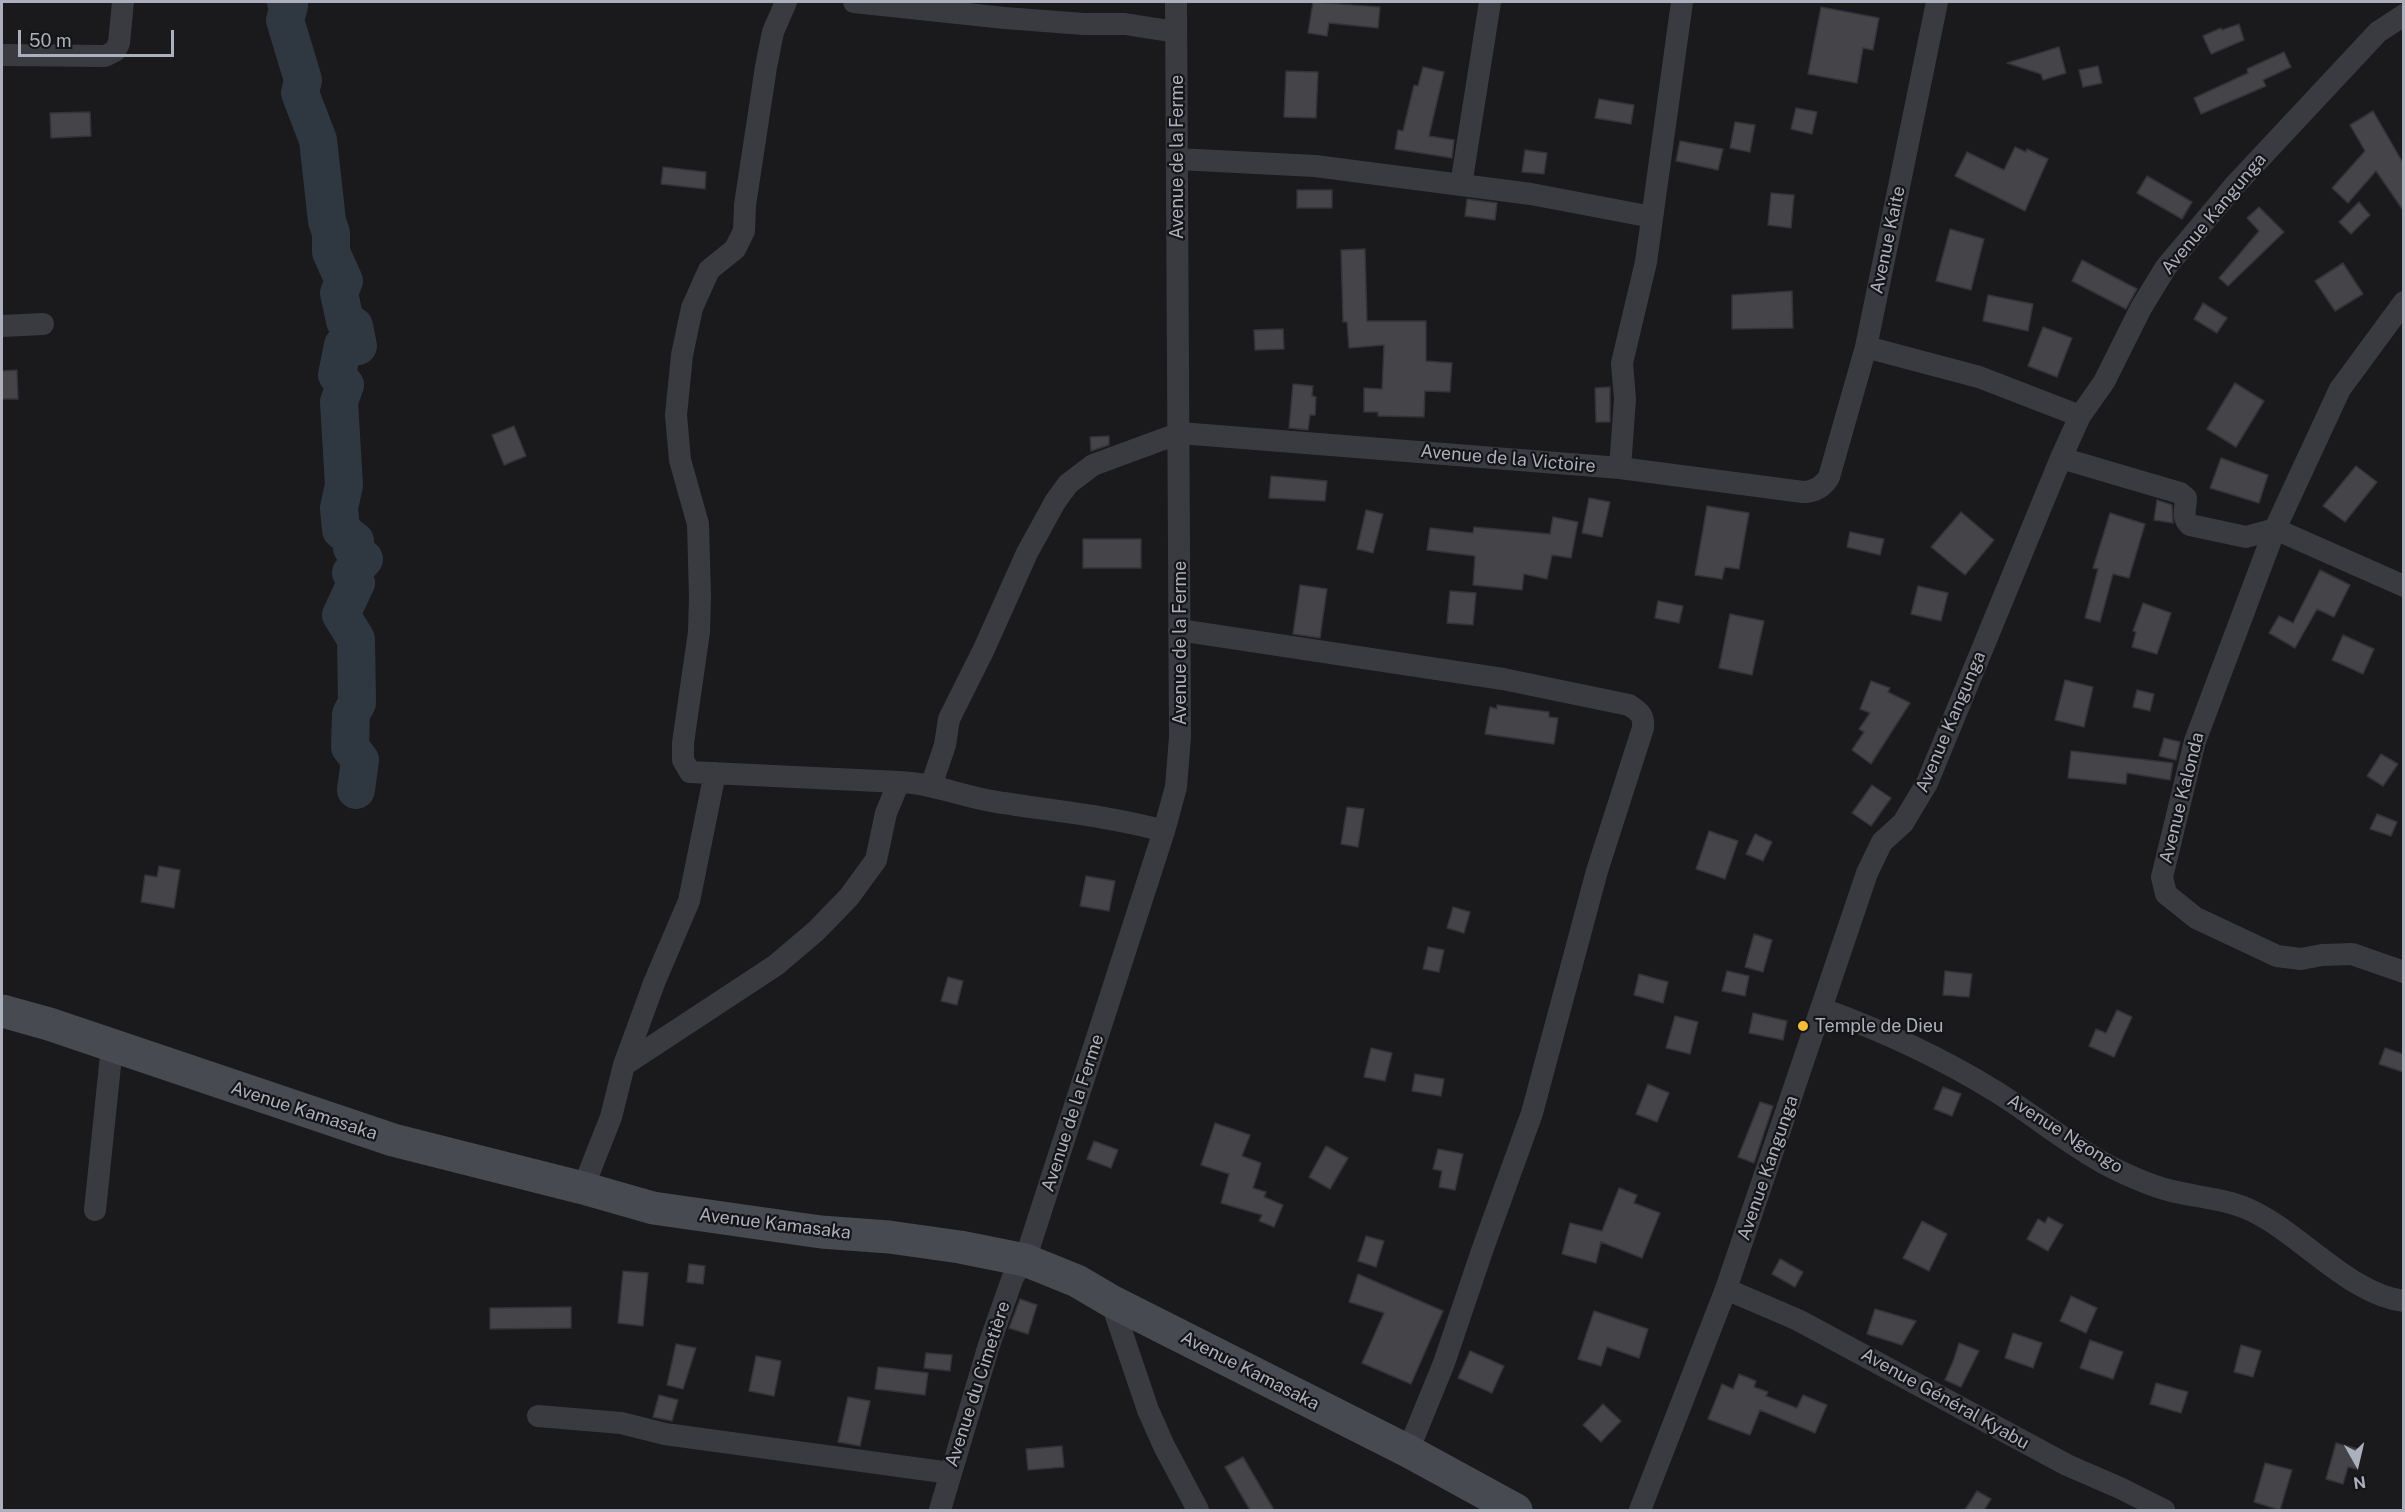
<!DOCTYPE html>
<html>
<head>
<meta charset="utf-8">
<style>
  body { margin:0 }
  #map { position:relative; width:2405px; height:1512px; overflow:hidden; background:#1a191c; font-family:"Public Sans",sans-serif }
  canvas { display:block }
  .frame { position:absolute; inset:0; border:3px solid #acb0bc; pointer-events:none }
  .north { position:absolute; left:2327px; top:1434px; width:60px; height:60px; -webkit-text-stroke:4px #151417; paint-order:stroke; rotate:172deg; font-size:16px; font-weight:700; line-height:24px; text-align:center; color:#acb0bc }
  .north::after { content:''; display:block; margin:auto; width:21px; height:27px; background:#acb0bc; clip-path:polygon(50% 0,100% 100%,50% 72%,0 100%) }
  .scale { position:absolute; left:18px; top:30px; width:156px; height:27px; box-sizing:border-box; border:3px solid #acb0bc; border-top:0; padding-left:8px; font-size:18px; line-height:21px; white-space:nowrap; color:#acb0bc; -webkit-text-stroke:4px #151417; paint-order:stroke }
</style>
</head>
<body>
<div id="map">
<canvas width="2405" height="1512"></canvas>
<div class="frame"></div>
<div class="north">N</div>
<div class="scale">50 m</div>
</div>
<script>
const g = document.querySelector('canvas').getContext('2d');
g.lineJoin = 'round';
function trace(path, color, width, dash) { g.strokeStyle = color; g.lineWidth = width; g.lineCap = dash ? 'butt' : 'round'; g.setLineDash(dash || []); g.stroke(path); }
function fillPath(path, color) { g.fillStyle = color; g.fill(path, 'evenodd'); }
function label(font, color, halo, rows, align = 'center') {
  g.font = font + ' "Public Sans",sans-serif'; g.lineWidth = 4.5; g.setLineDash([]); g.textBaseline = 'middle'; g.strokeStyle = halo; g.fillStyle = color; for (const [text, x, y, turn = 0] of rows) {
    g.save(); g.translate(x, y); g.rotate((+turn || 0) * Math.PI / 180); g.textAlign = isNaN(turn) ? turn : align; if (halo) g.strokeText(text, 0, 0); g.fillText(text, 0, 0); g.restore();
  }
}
trace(new Path2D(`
  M286 2 289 6 285 20 303 80 300 93 318 140 327 221 331 233V252L344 281 339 293 345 321 354 326 358 346 343 345 337 375 345 385 339 402 344 485 339 508 341 530 355 541 352 548 364 559 351 573 356 583 341 615 356 639 357 703 351 714 350 747 360 760 356 790`), '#2f3841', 38);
const building = new Path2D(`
  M1313 2 1380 7 1378 28 1329 23 1327 36 1308 33Z
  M1821 7 1879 18 1873 50 1863 48 1857 83 1808 74Z
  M2239 24 2244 40 2211 54 2203 36 2221 28 2222 30Z
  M2059 47 2066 73 2043 80 2041 74 2007 63Z
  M2284 52 2291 67 2263 80 2266 86 2201 114 2194 98 2248 73 2247 69Z
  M2098 66 2102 83 2083 87 2079 70Z
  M1423 67 1444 72 1429 136 1454 140 1452 158 1395 149 1398 130 1403 131 1414 85 1418 86Z
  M1286 71 1318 72 1316 118 1284 117Z
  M1599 99 1634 105 1631 124 1595 118Z
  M1796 108 1817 112 1812 134 1791 129Z
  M2373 111 2403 163V210L2376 171 2348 203 2332 188 2365 151 2350 125Z
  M90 112 91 136 51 138 50 113Z
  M1735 122 1755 125 1750 152 1730 148Z
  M1680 141 1723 149 1718 170 1676 161Z
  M2015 147 2026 152 2027 149 2048 159 2025 211 1955 176 1967 152 2004 170Z
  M1525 150 1547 153 1544 174 1522 172Z
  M663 167 706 172 705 189 661 184Z
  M2147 176 2192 202 2182 219 2137 193Z
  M1297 190H1332V208H1297Z
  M1771 193 1794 195 1791 228 1768 225Z
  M1467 199 1497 203 1495 220 1465 216Z
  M2359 202 2370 215 2351 234 2339 222Z
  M2259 207 2284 232 2228 286 2219 278 2259 231 2247 218Z
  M1950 229 1984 239 1971 290 1936 281Z
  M1365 249 1367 321H1426V361L1452 363 1450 392 1425 391 1424 417 1378 416V412H1364V388L1382 389 1384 345 1349 348 1347 322H1343L1341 250Z
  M2082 260 2137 289 2126 309 2072 281Z
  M2343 263 2363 294 2335 311 2315 281Z
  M1792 291 1793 328 1732 329V295Z
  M1988 295 2033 304 2028 331 1983 321Z
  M2203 303 2227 318 2217 333 2194 319Z
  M2043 327 2072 338 2057 377 2028 366Z
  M1283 329 1284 349 1255 350 1254 330Z
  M17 370 18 399H2V371Z
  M2235 383 2264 401 2236 447 2207 429Z
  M1293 384 1313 386 1312 396 1316 397 1315 415H1310L1308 430 1289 428Z
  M1610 387V422H1596L1595 388Z
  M514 426 526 456 504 465 492 435Z
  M1109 436V445L1091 451 1090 437Z
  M2221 458 2268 475 2259 503 2210 488Z
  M2356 466 2377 482 2345 522 2323 506Z
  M1271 476 1327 481 1325 501 1269 498Z
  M1589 498 1610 502 1602 537 1582 533Z
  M2157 500 2172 505 2173 523 2154 520Z
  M1707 506 1749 513 1739 569 1725 567 1722 579 1695 575Z
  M1366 510 1383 514 1373 553 1357 549Z
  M1961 512 1994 540 1965 575 1931 547Z
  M2110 513 2145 524 2129 578 2113 574 2100 622 2085 618 2098 569 2093 568Z
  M1553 517 1578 522 1571 558 1552 555 1547 579 1524 574 1522 590 1473 585 1475 556 1427 550 1430 528 1473 533 1474 527 1550 534Z
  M1850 532 1884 539 1880 555 1847 547Z
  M1083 539H1141V568H1083Z
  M2320 570 2350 585 2334 617 2317 609 2295 648 2269 633 2279 616 2293 623Z
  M1300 585 1327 589 1320 638 1293 634Z
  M1918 586 1948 593 1941 621 1911 614Z
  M1450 591 1476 593 1473 625 1447 623Z
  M1658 601 1683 606 1679 623 1655 618Z
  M2143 603 2171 613 2157 654 2132 647 2136 632 2133 631Z
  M1730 614 1764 621 1752 675 1719 668Z
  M2343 635 2374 649 2363 674 2332 660Z
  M2065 680 2093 687 2084 727 2055 720Z
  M1871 681 1890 688 1888 692 1910 703 1871 764 1852 750 1864 732 1859 729 1870 713 1860 709Z
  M2137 690 2154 694 2150 711 2133 707Z
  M1497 705 1549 712V717L1558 718 1554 744 1485 734 1490 707 1497 709Z
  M2164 738 2180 742 2176 760 2159 756Z
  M2071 751 2173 763 2170 780 2127 773 2126 784 2068 778Z
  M2381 754 2398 764 2383 786 2367 776Z
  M1872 785 1891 798 1871 826 1852 813Z
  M1347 807 1364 809 1358 847 1341 844Z
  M2377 814 2397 822 2391 836 2370 829Z
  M1709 831 1738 841 1725 879 1696 869Z
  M1755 834 1772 842 1763 861 1746 854Z
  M159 866 180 870 174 908 141 902 145 875 157 877Z
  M1086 876 1115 881 1109 911 1080 906Z
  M1453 907 1470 912 1464 933 1447 928Z
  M1754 934 1772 940 1763 972 1745 967Z
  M1428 947 1444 950 1439 972 1423 969Z
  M1727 971 1749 976 1745 996 1722 991Z
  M1945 971 1972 974 1969 997 1943 995Z
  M1639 974 1668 982 1663 1003 1634 995Z
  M948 977 963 981 957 1005 941 1001Z
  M2117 1010 2132 1017 2114 1057 2089 1046 2096 1029 2106 1033Z
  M1753 1013 1787 1021 1783 1040 1749 1033Z
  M1675 1016 1698 1022 1690 1054 1666 1048Z
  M1371 1048 1392 1053 1385 1081 1364 1077Z
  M2385 1048 2403 1054V1072L2379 1064Z
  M1415 1074 1444 1079 1441 1096 1412 1091Z
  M1648 1084 1669 1093 1657 1122 1636 1114Z
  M1943 1087 1961 1094 1952 1116 1934 1109Z
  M1760 1102 1773 1106 1754 1163 1738 1157Z
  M1215 1123 1250 1135 1242 1156 1261 1163 1253 1188 1266 1192 1264 1197 1283 1205 1274 1227 1259 1221 1262 1215 1221 1203 1229 1174 1201 1165Z
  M1094 1141 1118 1150 1111 1168 1087 1159Z
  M1326 1146 1348 1158 1330 1189 1309 1177Z
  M1438 1149 1463 1154 1455 1190 1439 1187 1442 1171 1433 1169Z
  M1619 1188 1637 1195 1634 1203 1660 1213 1642 1258 1601 1242 1596 1263 1562 1254 1570 1223 1602 1231Z
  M2048 1217 2063 1225 2048 1251 2027 1239 2038 1219 2045 1223Z
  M1922 1221 1947 1234 1929 1271 1903 1258Z
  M1366 1236 1384 1241 1376 1267 1358 1261Z
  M1780 1259 1803 1272 1795 1287 1772 1274Z
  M689 1264 705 1266 703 1284 687 1282Z
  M623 1271 648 1273 643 1326 618 1323Z
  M1358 1274 1443 1311 1411 1384 1362 1363 1384 1313 1349 1302Z
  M2071 1296 2097 1308 2086 1333 2060 1321Z
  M1020 1299 1037 1305 1028 1334 1009 1328Z
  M571 1307V1328L490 1329V1308Z
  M1875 1309 1916 1321 1902 1345 1867 1334Z
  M1594 1311 1648 1329 1639 1358 1607 1347 1601 1366 1578 1359Z
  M2013 1333 2042 1343 2033 1368 2005 1358Z
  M2090 1340 2123 1352 2113 1379 2080 1368Z
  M1959 1343 1979 1351 1961 1387 1945 1380 1954 1359Z
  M676 1344 696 1348 683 1389 667 1385Z
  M2241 1345 2261 1351 2253 1377 2234 1372Z
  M1470 1351 1504 1366 1492 1393 1458 1378Z
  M926 1353 952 1355 950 1371 924 1368Z
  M756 1356 781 1361 774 1396 749 1391Z
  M878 1367 928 1373 925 1395 875 1389Z
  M1739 1374 1756 1381 1754 1387 1768 1392 1766 1396 1797 1408 1803 1395 1827 1405 1815 1433 1760 1410 1750 1435 1708 1419 1722 1384 1733 1389Z
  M2156 1383 2188 1392 2181 1413 2150 1404Z
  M659 1395 678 1400 672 1421 653 1417Z
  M848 1397 870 1401 860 1446 838 1442Z
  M1603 1404 1621 1421 1601 1442 1583 1425Z
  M2336 1443 2362 1450 2356 1469 2348 1467 2343 1484 2326 1479Z
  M1062 1446 1064 1467 1028 1470 1026 1449Z
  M1243 1457 1274 1510H1250L1225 1467Z
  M2265 1463 2292 1470 2280 1510 2254 1502Z
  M1977 1491 1991 1499 1984 1510H1965Z`);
fillPath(building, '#444449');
trace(building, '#343338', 1.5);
trace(new Path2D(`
  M786 2 773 32 766 67 745 205 744 231 735 249 709 270 692 308 682 355 676 415 680 460 698 524 700 597 699 632 683 743V760L690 772 899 782
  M854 2 1005 18 1084 24H1125L1176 32
  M2 55 105 56 115 51 119 43 123 2
  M1177 159 1315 166 1531 194 1652 217
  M1461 185 1490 2
  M2404 302 2340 389 2275 529 2195 741 2162 877 2166 894 2196 918 2277 956 2301 959 2322 955 2352 954 2404 972
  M2 326 43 324
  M1866 347 1979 377 2080 416
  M2061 458 2180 493 2186 498C2186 509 2181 517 2190 525L2246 537 2275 529 2404 586
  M1620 468 1625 399 1622 363 1646 262 1682 2
  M1179 630 1503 679 1629 705C1640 712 1644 715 1643 728L1597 871 1532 1113 1483 1248 1444 1363 1408 1451
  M931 786 945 745 949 719 984 649 1027 553 1055 502 1068 484 1093 465 1180 433 1620 468 1803 492C1815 492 1823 487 1829 477L1866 347 1937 2
  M1823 1009C1883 1031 1940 1057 1995 1091 2034 1115 2069 1145 2109 1166 2127 1175 2149 1185 2168 1190 2194 1197 2223 1198 2248 1209 2300 1232 2348 1294 2404 1301
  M624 1065 654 983 689 901 715 773
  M583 1188 611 1117 624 1065 776 965 816 931 849 897 876 860 886 813 899 782C933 783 963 797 997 802 1054 811 1109 816 1164 831
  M95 1210 112 1046
  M1726 1289 1798 1320 2067 1465 2120 1488 2164 1510
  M1111 1301 1148 1410 1164 1446 1198 1510
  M538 1416 621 1423 665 1434 950 1473
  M940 1510 989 1345 1013 1277 1025 1260 1164 831 1176 787 1180 737 1176 2
  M1640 1510 1726 1289 1867 873 1882 842 1903 823 1927 783 2061 458 2080 416 2104 382 2141 308 2166 267 2235 185 2378 32 2404 15`), '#3a3b41', 22);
trace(new Path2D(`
  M2 1011 49 1024 393 1140 583 1188 653 1208 821 1232 889 1237 960 1247 1025 1260 1077 1281 1111 1301 1408 1451 1516 1510`), '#484a51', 33);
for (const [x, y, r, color] of [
  [1803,1026,6,"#f7bd36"]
]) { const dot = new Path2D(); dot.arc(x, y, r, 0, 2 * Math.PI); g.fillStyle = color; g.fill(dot); trace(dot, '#151417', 2); }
label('18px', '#acb0bc', '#151417', [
  ["Avenue de la Ferme",1177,157,-90],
  ["Avenue Kangunga",2214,214,-50],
  ["Avenue Kaite",1888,240,-78],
  ["Avenue de la Victoire",1508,459,5],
  ["Avenue de la Ferme",1180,643,-90],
  ["Avenue Kangunga",1951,722,-67],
  ["Avenue Kalonda",2182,798,-76],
  ["Avenue Kamasaka",304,1111,18],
  ["Avenue de la Ferme",1073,1113,-72],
  ["Avenue Ngongo",2065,1134,32],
  ["Avenue Kangunga",1768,1168,-71],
  ["Avenue Kamasaka",775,1224,7],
  ["Avenue Kamasaka",1250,1371,27],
  ["Avenue du Cimetière",978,1384,-72],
  ["Avenue Général Kyabu",1945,1399,29]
]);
label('18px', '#acb0bc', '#151417', [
  ["Temple de Dieu",1815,1026]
], 'left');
</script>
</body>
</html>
